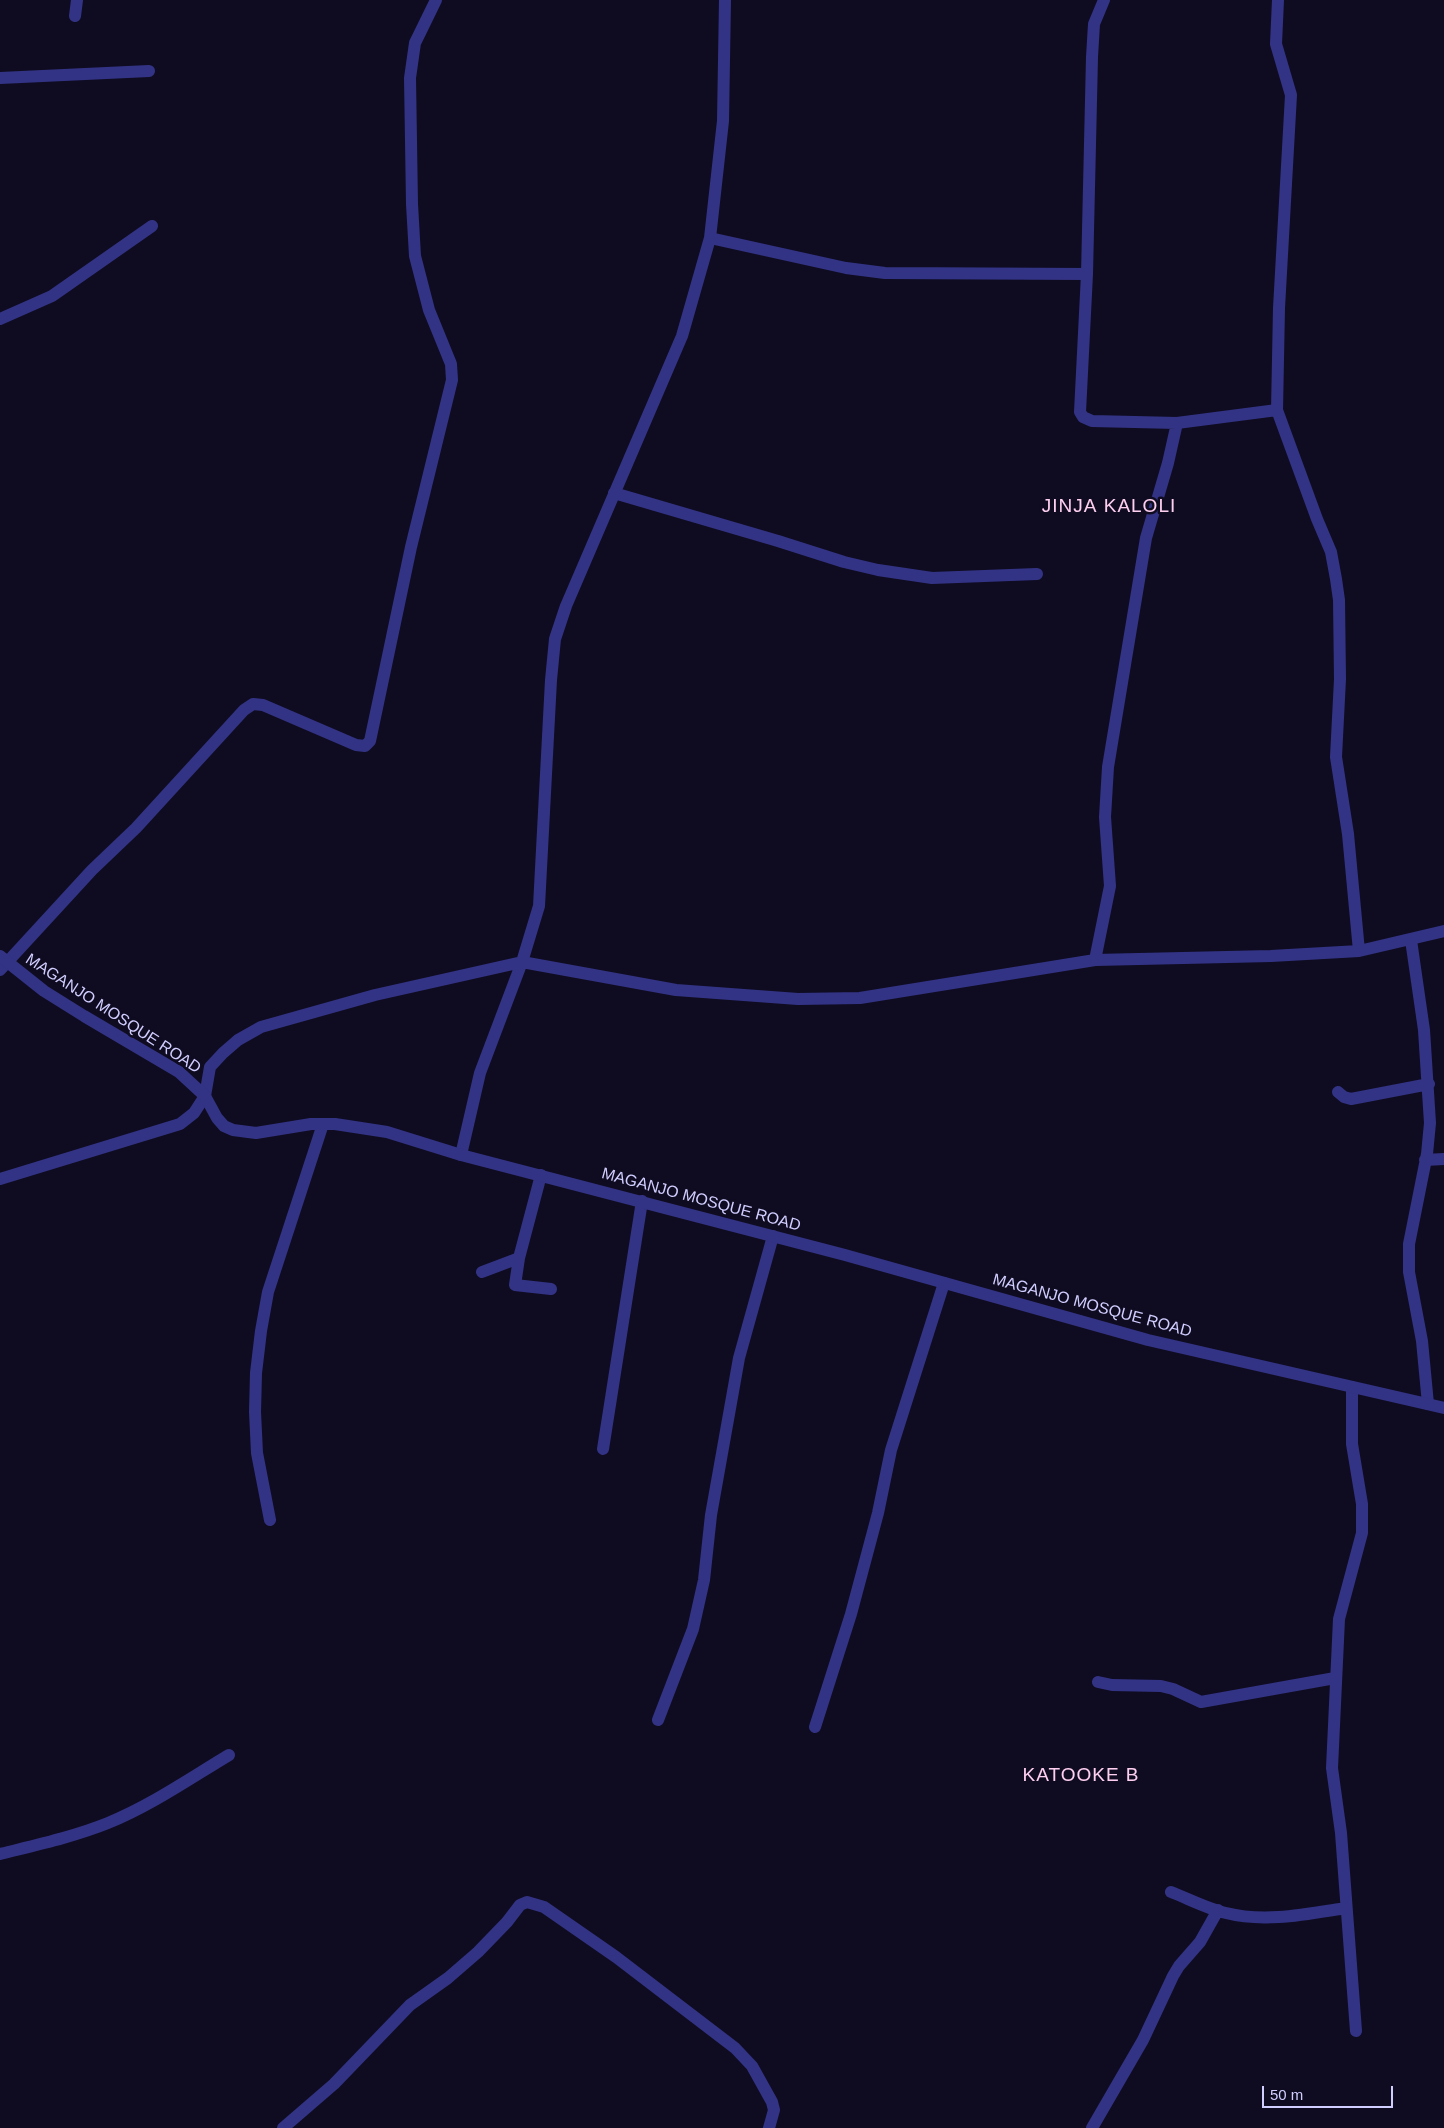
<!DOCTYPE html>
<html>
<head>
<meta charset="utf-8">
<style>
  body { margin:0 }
  #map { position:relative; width:1444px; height:2128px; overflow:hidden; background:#0f0c22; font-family:Helvetica,sans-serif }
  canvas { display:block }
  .scale { position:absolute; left:1262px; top:2086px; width:131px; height:22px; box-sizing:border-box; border:2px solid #d0cdff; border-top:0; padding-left:6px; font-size:15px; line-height:18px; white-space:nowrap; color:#d0cdff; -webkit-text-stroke:4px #0f0c22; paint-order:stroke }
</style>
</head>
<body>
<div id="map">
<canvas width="1444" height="2128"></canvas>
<div class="scale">50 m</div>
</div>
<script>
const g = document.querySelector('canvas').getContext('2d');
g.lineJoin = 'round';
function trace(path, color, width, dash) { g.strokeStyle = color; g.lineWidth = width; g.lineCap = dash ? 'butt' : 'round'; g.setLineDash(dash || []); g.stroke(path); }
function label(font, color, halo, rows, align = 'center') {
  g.font = font + ' Helvetica,sans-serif'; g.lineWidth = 5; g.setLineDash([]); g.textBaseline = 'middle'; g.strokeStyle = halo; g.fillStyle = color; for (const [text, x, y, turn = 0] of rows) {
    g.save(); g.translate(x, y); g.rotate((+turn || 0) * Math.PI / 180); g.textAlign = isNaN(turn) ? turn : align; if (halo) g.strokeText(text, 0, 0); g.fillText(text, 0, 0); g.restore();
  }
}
trace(new Path2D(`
  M1104 0 1094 24 1092 57 1087 274 1080 412 1083 417 1092 421 1177 423
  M75 16 77 0
  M0 78 149 71
  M710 238 846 268 885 273 1087 274
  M0 319 52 296 152 226
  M1277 410 1317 519 1331 552 1336 579 1339 600 1340 679 1336 757 1348 834 1359 951
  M614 493 778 541 844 562 878 570 932 578 1037 574
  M1411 940 1424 1030 1430 1123 1427 1154 1409 1244V1272L1422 1341 1428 1404
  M1095 960 1110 886 1105 817 1108 767 1146 538 1168 463 1177 423 1277 410 1279 308 1291 95 1276 44 1278 0
  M0 970 92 870 136 828 244 710 253 704 263 705 356 745 365 746 370 741 411 547 452 380 451 364 429 310 415 256 412 204 410 78 415 43 436 0
  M1338 1092 1344 1097 1351 1099 1429 1084
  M461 1155 480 1073 522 962 539 906 551 680 555 639 566 606 682 336 710 238 723 121 725 0
  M1425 1160 1444 1159
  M541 1175 519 1258 515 1285 551 1289
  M0 1179 180 1124 194 1113 205 1096 210 1067 223 1053 238 1040 261 1027 375 995 522 962 676 990 798 999 860 998 1095 960 1271 956 1359 951 1444 931
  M482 1272 519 1258
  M1352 1387V1444L1362 1504V1533L1339 1619 1332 1768 1341 1833 1356 2031
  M603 1449 642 1201
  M270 1520 257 1453 255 1412 256 1373 261 1331 268 1292 323 1124
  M1098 1682 1112 1685 1161 1686 1173 1689 1201 1702 1335 1678
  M658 1720 693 1629 704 1580 711 1515 739 1358 773 1236
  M815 1727 851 1614 878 1513 891 1450 944 1283
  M0 1854C36 1845 73 1837 108 1823 150 1806 189 1779 229 1755
  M1171 1892C1189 1899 1208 1909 1226 1913 1265 1923 1307 1914 1346 1908
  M283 2128 334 2084 410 2005 448 1978 478 1952 507 1922 520 1905 527 1902 544 1907 616 1957 735 2048 752 2066 772 2102 774 2110 769 2128
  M1092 2128 1143 2040 1173 1976 1179 1966 1200 1942 1218 1910`), '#333385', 12);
trace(new Path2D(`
  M0 956 44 991 84 1016 179 1072 205 1096 217 1118 224 1126 233 1130 256 1133 311 1124H335L387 1132 461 1155 845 1255 1148 1340 1444 1408`), '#333385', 12);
label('16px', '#d0cdff', '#0f0c22', [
  ["MAGANJO MOSQUE ROAD",113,1014,33],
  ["MAGANJO MOSQUE ROAD",701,1200,15],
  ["MAGANJO MOSQUE ROAD",1092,1306,15]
]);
g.letterSpacing = '1px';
label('19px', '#ffcff0', '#0f0c22', [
  ["JINJA KALOLI",1109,507],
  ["KATOOKE B",1081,1776]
]);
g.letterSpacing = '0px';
</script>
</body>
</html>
